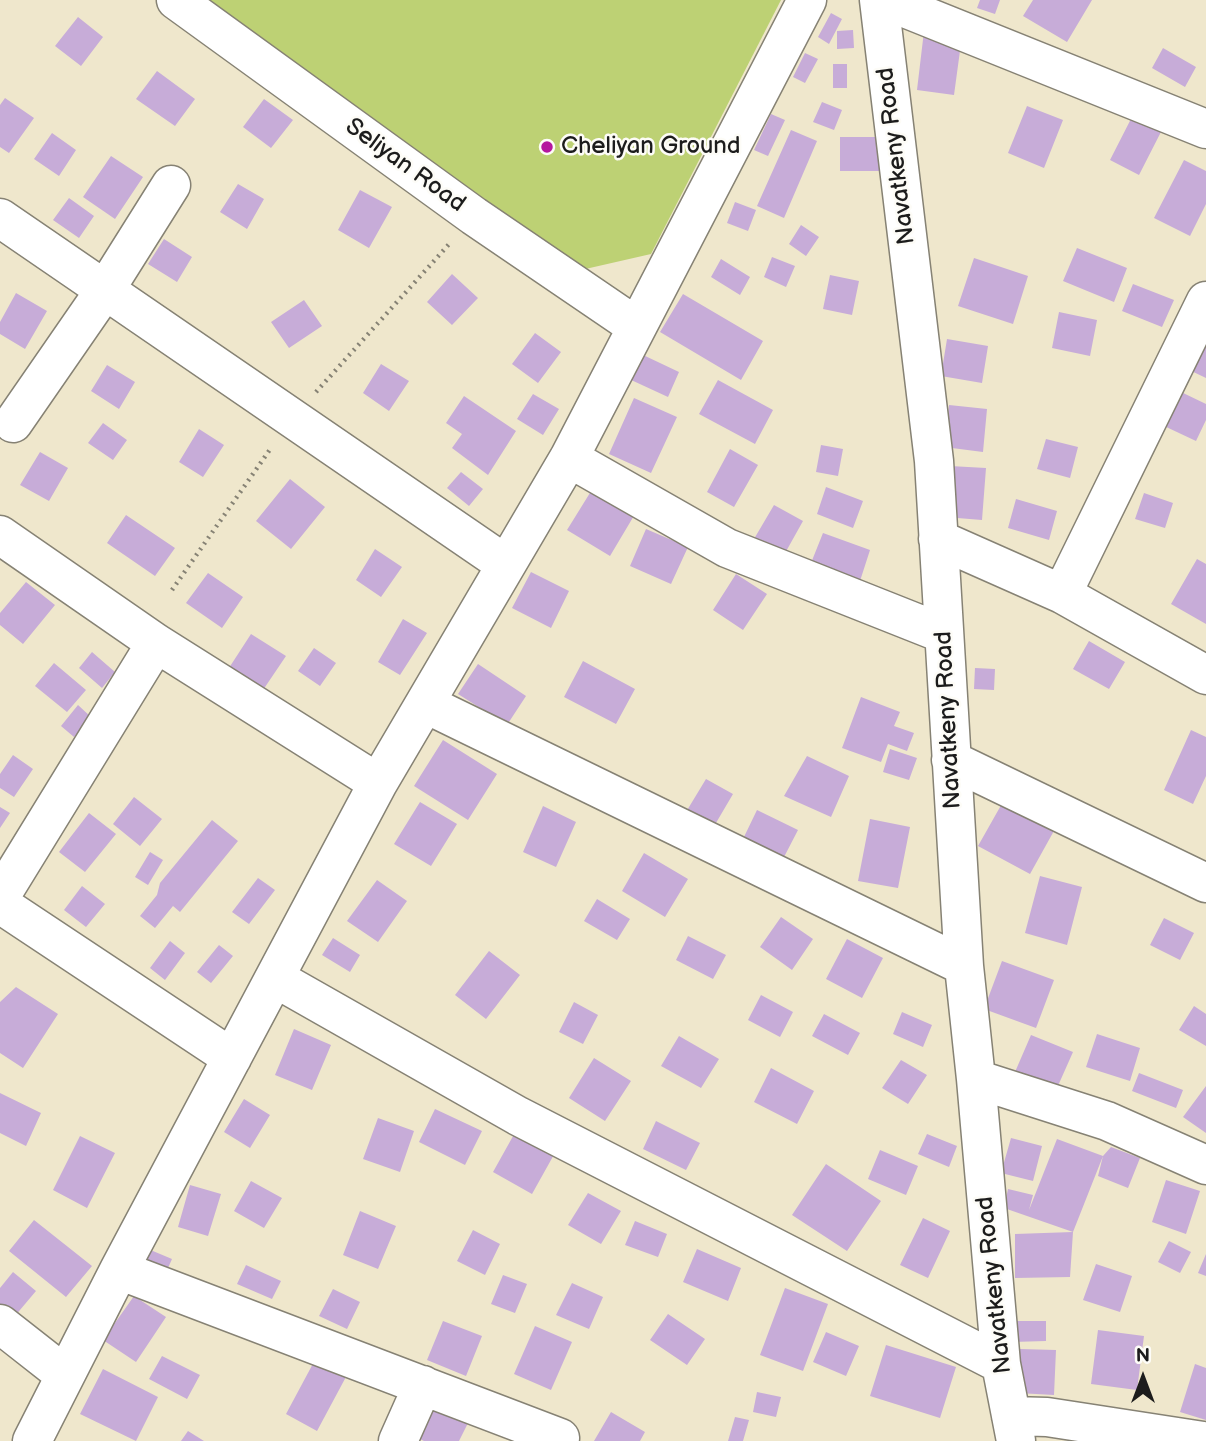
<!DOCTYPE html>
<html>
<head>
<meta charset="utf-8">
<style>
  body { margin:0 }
  #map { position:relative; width:1206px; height:1441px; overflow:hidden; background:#efe7cc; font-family:"Balsamiq Sans",sans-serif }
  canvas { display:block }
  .north { position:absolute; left:1108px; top:1343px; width:70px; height:70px; -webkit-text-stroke:5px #fdfcf7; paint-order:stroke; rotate:0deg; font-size:19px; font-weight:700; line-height:28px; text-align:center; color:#1c1c1c }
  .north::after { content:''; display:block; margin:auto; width:24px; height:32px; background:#1c1c1c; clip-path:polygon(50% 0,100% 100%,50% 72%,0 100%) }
</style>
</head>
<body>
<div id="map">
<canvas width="1206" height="1441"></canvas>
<div class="north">N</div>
</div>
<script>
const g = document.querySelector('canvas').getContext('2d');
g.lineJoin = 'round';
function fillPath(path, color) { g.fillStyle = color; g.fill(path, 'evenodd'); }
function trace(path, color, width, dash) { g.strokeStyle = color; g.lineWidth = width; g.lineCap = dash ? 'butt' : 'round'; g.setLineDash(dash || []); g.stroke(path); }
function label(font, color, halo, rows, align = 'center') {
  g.font = font + ' "Balsamiq Sans",sans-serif'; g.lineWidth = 5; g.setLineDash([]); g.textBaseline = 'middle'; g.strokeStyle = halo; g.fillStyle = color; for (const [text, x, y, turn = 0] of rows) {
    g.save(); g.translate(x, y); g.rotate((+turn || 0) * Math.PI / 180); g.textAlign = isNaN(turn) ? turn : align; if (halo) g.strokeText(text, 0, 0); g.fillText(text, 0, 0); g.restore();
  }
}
fillPath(new Path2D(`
  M176 0H781L651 254 581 270Z`), '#bdd174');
fillPath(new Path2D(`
  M980 0H1000L995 14 977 8Z
  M1033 0H1092L1067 42 1023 16Z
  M831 13 842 19 829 44 818 37Z
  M78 17 103 37 81 66 55 46Z
  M853 30 854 48 837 49V31Z
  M924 31 962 36 954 95 917 90Z
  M1163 48 1196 67 1185 87 1152 68Z
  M805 53 818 59 805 83 793 77Z
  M833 64H847V88H833Z
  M157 71 195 99 175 126 136 99Z
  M5 98 34 118 9 153 0 147V105Z
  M264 99 293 120 271 148 243 127Z
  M822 102 842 110 834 130 813 122Z
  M1027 106 1063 120 1044 168 1008 153Z
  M1134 113 1163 128 1139 175 1110 160Z
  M771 114 785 120 768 156 754 150Z
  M791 130 817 141 784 218 757 206Z
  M52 133 76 150 59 176 34 159Z
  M840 137H880V171H840Z
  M111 156 143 177 115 219 83 197Z
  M1184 160 1206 171V204L1190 236 1154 218Z
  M238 184 264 199 247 229 220 212Z
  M360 190 392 207 369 248 338 230Z
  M69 198 94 216 79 238 53 220Z
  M735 202 756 210 748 231 727 223Z
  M801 225 819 237 806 256 789 244Z
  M164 239 192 257 177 282 148 264Z
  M1077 248 1127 268 1114 302 1063 281Z
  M772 257 795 266 786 287 764 277Z
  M974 258 1028 276 1013 324 958 306Z
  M721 259 750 277 740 295 711 277Z
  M452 274 478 298 452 325 427 302Z
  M830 275 859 281 852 315 823 309Z
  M1133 284 1174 300 1162 327 1122 311Z
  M16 293 47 311 25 349 0 334V322Z
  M683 294 763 341 741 380 660 332Z
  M304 300 322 326 289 348 271 322Z
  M1059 312 1097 320 1090 356 1052 348Z
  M1206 327V378L1183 367Z
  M535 333 561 352 538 383 512 364Z
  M947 339 988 346 982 383 941 376Z
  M641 354 679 372 668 397 629 379Z
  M381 364 409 381 389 411 363 393Z
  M107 365 135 382 119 409 91 391Z
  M718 380 773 410 755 444 699 414Z
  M1179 391 1206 404V420L1196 441 1162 425Z
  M533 394 559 409 543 435 517 419Z
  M464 396 516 431 488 475 452 448 462 434 446 423Z
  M634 398 677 417 651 473 609 454Z
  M949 405 987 409 983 452 944 447Z
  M103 423 127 440 113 460 88 443Z
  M199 429 224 445 203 477 179 462Z
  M1046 439 1078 447 1070 478 1037 469Z
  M821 445 843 449 838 476 816 472Z
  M730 449 758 465 734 507 707 492Z
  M40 452 68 468 49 501 20 485Z
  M950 466 986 468 982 520 945 517Z
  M461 472 483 489 469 506 447 488Z
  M290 479 325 507 291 549 256 521Z
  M826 487 863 501 853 528 817 514Z
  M593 488 635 514 610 556 567 530Z
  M1144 493 1173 503 1165 528 1135 519Z
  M1016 499 1057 511 1049 540 1008 528Z
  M774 505 803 521 784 555 754 539Z
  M126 515 175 548 155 576 107 543Z
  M646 529 688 547 671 584 630 566Z
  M823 533 870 550 860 581 811 563Z
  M375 549 402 567 381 597 356 580Z
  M1197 559 1206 564V624L1171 604Z
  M531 572 569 591 551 628 512 608Z
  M208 573 243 597 222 628 186 603Z
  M736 574 767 594 743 630 713 610Z
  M26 582 55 605 23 644 0 625V613Z
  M403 619 427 633 400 675 378 662Z
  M251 634 286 656 261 693 227 671Z
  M1089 641 1125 662 1109 689 1073 669Z
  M314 648 336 663 320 686 298 671Z
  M92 652 115 672 102 688 79 668Z
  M583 661 635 689 616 724 564 697Z
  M54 663 86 690 67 712 35 686Z
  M478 664 526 696 507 725 458 694Z
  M975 668 995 669 994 690 974 689Z
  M861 697 900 712 894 726 914 733 907 751 888 744 881 762 842 748Z
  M78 705 91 717 74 737 61 726Z
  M1191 730 1206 737V776L1193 804 1164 790Z
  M443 740 497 774 468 820 414 786Z
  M890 749 917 758 909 780 883 772Z
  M13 755 33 769 14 797 0 788V774Z
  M807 756 849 776 831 817 784 796Z
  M706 779 733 794 713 828 686 812Z
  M134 797 162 819 140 846 113 824Z
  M1004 800 1055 829 1030 874 978 846Z
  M420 802 457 824 431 866 394 844Z
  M543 806 576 822 556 867 523 852Z
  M0 807 10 813 0 828Z
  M757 810 798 830 783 859 743 839Z
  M89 813 116 834 85 872 59 852Z
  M870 819 910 827 898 888 858 881Z
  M212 820 238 841 180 912 173 906 155 928 140 916 157 895 160 883Z
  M150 852 163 860 148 885 135 877Z
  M644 853 688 879 665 917 622 891Z
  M1040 876 1082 887 1067 945 1025 933Z
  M258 878 275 890 249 924 232 912Z
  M377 880 407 901 378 942 347 921Z
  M82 886 105 904 86 927 64 910Z
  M597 899 630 919 617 940 584 921Z
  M781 917 813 939 792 970 760 947Z
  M1164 918 1194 933 1180 960 1150 945Z
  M688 936 726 955 713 979 676 960Z
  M333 938 360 955 350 972 322 955Z
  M847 939 883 958 862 998 826 979Z
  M170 941 185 953 165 980 150 968Z
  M219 945 233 956 211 983 197 972Z
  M489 951 520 975 486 1019 455 995Z
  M1002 961 1054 980 1036 1028 984 1009Z
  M16 987 58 1014 23 1068 0 1053V1002Z
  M761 995 793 1012 780 1037 748 1020Z
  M574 1002 598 1015 583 1044 559 1032Z
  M1194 1006 1206 1014V1046L1179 1030Z
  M902 1012 932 1025 923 1047 893 1034Z
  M824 1014 860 1033 848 1055 812 1036Z
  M294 1029 331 1045 312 1090 275 1075Z
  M1097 1034 1140 1048 1130 1081 1086 1067Z
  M1031 1035 1073 1052 1057 1088 1015 1072Z
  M679 1036 719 1059 701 1088 661 1066Z
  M594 1058 631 1081 605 1121 569 1098Z
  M901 1060 927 1075 908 1104 882 1088Z
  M771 1068 814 1091 797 1124 754 1102Z
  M1139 1073 1183 1090 1176 1108 1132 1091Z
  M1206 1086V1133L1183 1117Z
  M0 1093 41 1113 26 1146 0 1133Z
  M244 1099 270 1115 250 1148 224 1132Z
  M435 1109 482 1131 465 1165 419 1142Z
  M378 1118 414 1131 400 1172 363 1159Z
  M656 1121 700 1143 686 1170 643 1149Z
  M517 1129 556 1151 532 1194 493 1172Z
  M927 1134 957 1146 949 1167 918 1154Z
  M80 1136 115 1153 87 1208 53 1190Z
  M1011 1138 1042 1146 1033 1181 1001 1173Z
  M1057 1139 1103 1156 1073 1232 1004 1208 1008 1189 1033 1195 1029 1210Z
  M1111 1147 1140 1158 1128 1188 1098 1176 1103 1156Z
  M880 1150 918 1166 906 1195 868 1179Z
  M826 1164 881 1201 847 1251 792 1215Z
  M1166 1180 1200 1191 1186 1234 1152 1222Z
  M251 1181 282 1198 264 1228 234 1211Z
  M190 1185 221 1194 208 1236 178 1227Z
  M588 1193 621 1211 601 1244 568 1225Z
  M360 1211 396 1226 378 1269 343 1255Z
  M923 1218 950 1231 928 1278 900 1265Z
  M34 1220 92 1266 66 1297 9 1251Z
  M635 1221 667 1234 658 1257 625 1245Z
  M473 1230 500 1244 485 1275 457 1261Z
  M1073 1232 1070 1277 1015 1278V1234Z
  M1169 1241 1191 1252 1180 1273 1158 1262Z
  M141 1246 172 1259 164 1277 133 1264Z
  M697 1249 741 1268 728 1301 683 1282Z
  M1206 1254V1276L1198 1273Z
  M1096 1264 1132 1276 1120 1312 1083 1300Z
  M246 1265 281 1281 272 1299 237 1284Z
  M13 1272 36 1291 9 1323 0 1315V1288Z
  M503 1275 527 1284 515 1313 491 1304Z
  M572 1283 603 1297 589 1329 556 1315Z
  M785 1288 828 1304 803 1371 760 1355Z
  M333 1289 360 1302 347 1329 319 1316Z
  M134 1296 166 1317 136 1362 103 1340Z
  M668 1314 705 1339 687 1365 650 1340Z
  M443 1321 482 1336 466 1376 427 1360Z
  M1012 1321H1046V1341L1012 1342Z
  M535 1326 572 1342 551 1390 514 1374Z
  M1098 1330 1144 1336 1137 1390 1091 1384Z
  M826 1332 859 1346 846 1376 813 1362Z
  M886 1345 956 1367 940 1418 870 1396Z
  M1020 1349 1056 1350 1054 1395 1018 1393Z
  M162 1356 200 1375 187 1399 149 1379Z
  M316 1358 347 1375 317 1431 286 1414Z
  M1195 1364 1206 1368V1420L1180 1412Z
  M103 1369 158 1397 136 1441 80 1414Z
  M757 1392 781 1397 776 1417 753 1412Z
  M428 1398 470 1419 459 1441H424L410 1434Z
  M611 1412 645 1432 640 1441H594Z
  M735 1417 749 1420 743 1441H728Z
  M188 1431 204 1441H181Z`), '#c7acd8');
const minor = new Path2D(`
  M176 0 474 216 637 327
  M879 0 934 461 964 966 976 1079 1001 1364 1016 1441
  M885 0 1206 129
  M0 218 505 564
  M13 423 105 290 171 185
  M569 458 727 548 944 634
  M0 535 156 643 378 783
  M938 539 1062 594 1206 675
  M1062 594 1206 301
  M426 704 964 966
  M951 760 1206 883
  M0 897 156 643
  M0 904 232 1058
  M275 978 518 1116 1001 1364
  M976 1079 1107 1121 1206 1165
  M119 1270 560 1438 559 1441
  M0 1324 65 1375
  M1011 1416 1047 1417 1203 1441
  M32 1441 119 1270 378 783 569 458 807 0
  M398 1441 423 1385`);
trace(minor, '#868274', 41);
trace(new Path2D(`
  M316 392 451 242
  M172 590 271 448`), '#868274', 4.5, [2, 5]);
trace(minor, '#fff', 38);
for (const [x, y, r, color] of [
  [547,147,7,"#b5179e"]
]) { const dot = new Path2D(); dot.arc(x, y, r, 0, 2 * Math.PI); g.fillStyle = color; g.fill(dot); trace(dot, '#fdfcf7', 2.5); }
label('24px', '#1c1c1c', '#fdfcf7', [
  ["Cheliyan Ground",561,147]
], 'left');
label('24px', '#1c1c1c', '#fdfcf7', [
  ["Navatkeny Road",897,156,-97],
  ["Seliyan Road",405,166,36],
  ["Navatkeny Road",949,720,-93],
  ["Navatkeny Road",995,1285,-96]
]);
</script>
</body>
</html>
